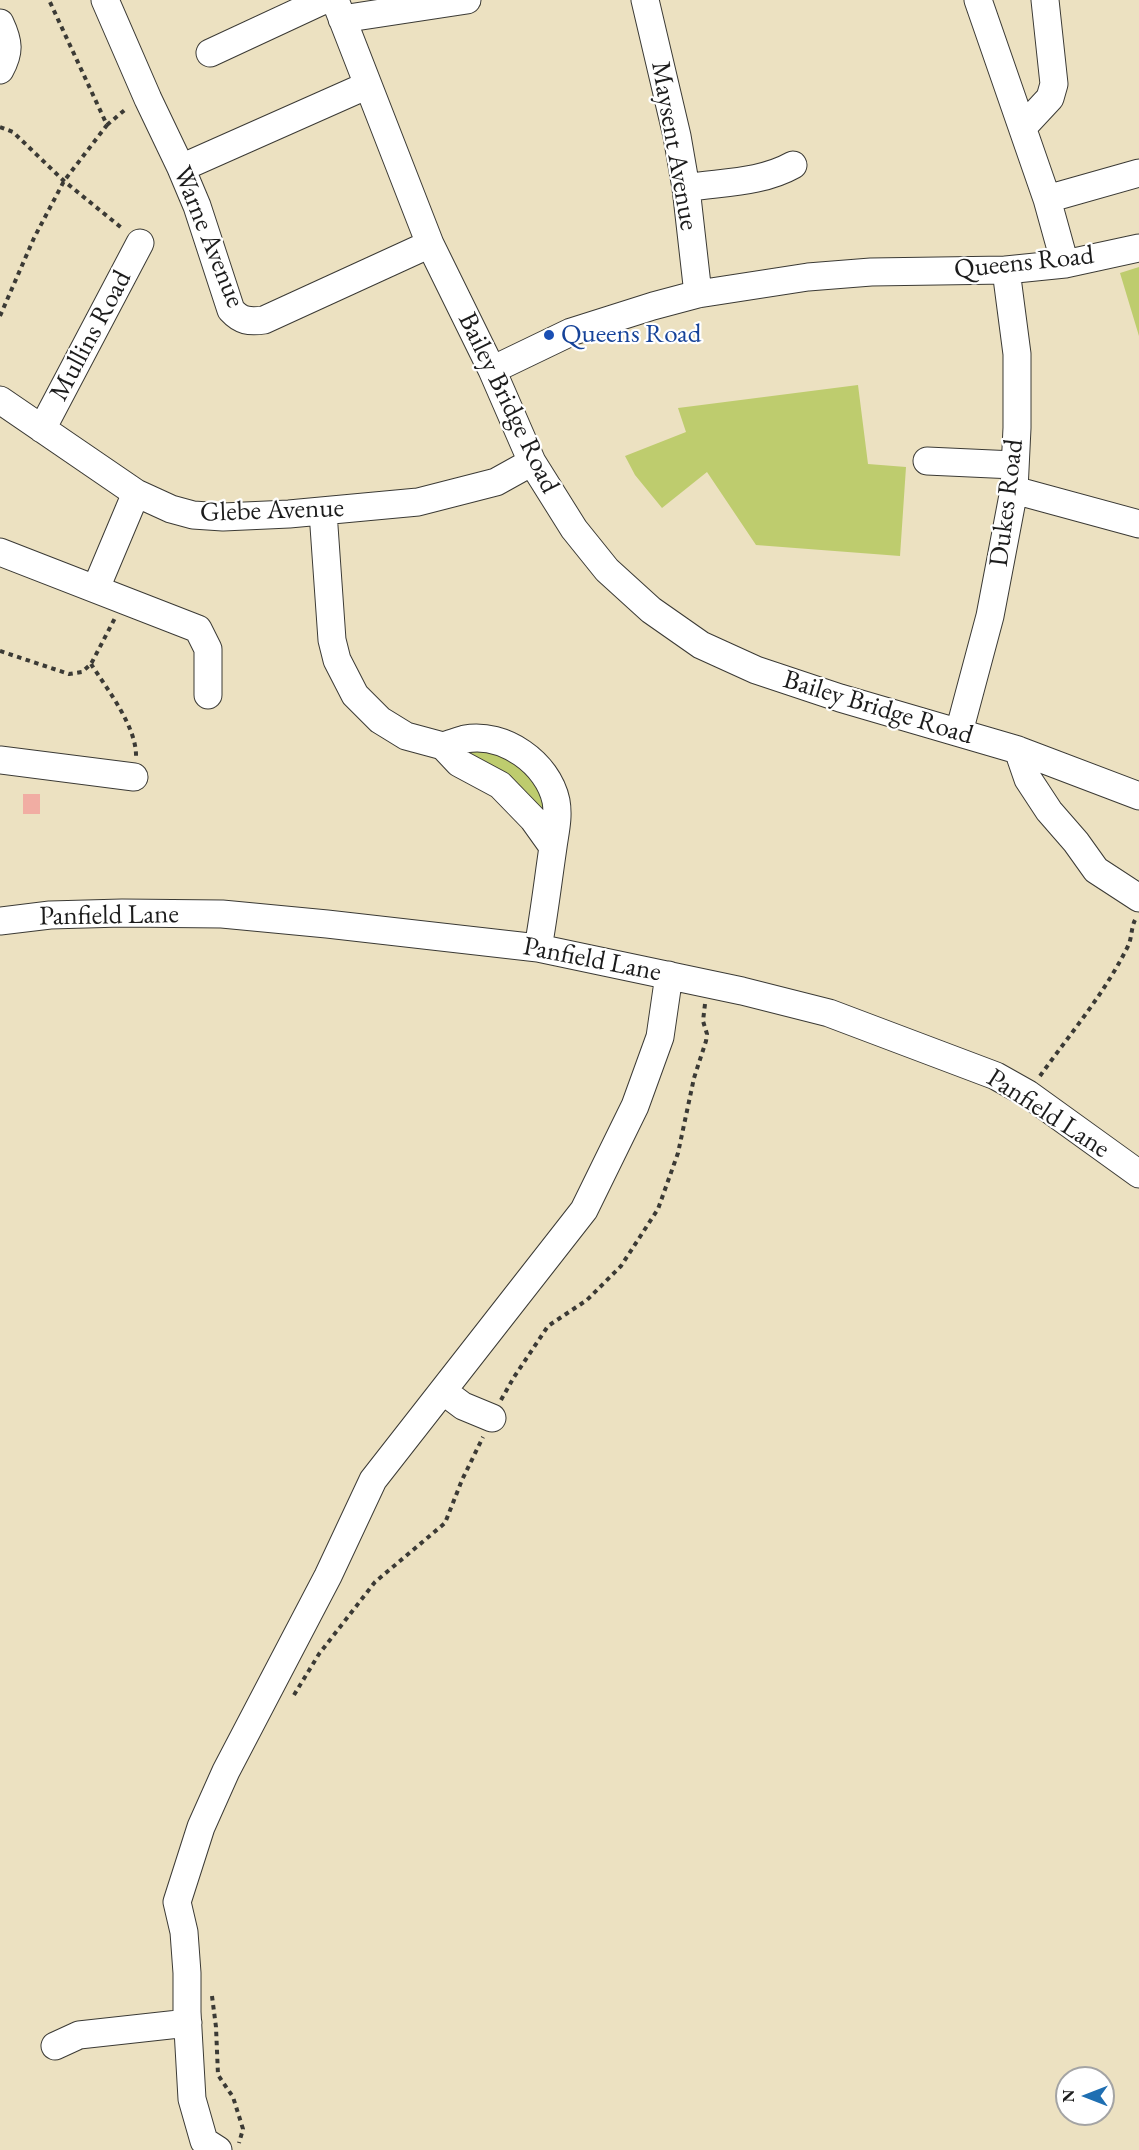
<!DOCTYPE html>
<html>
<head>
<meta charset="utf-8">
<style>
  body { margin:0 }
  #map { position:relative; width:1139px; height:2150px; overflow:hidden; background:#ece1c1; font-family:"EB Garamond",serif }
  canvas { display:block }
  .north { position:absolute; left:1055px; top:2066px; width:60px; height:60px; box-sizing:border-box; background:#fff; border:2px solid #a4a4a4; border-radius:50%; rotate:270deg; font-size:16px; font-weight:700; line-height:24px; text-align:center; color:#1c1c1c }
  .north::after { content:''; display:block; margin:auto; width:21px; height:27px; background:#1f6fb2; clip-path:polygon(50% 0,100% 100%,50% 72%,0 100%) }
</style>
</head>
<body>
<div id="map">
<canvas width="1139" height="2150"></canvas>
<div class="north">N</div>
</div>
<script>
const g = document.querySelector('canvas').getContext('2d');
g.lineJoin = 'round';
function fillPath(path, color) { g.fillStyle = color; g.fill(path, 'evenodd'); }
function trace(path, color, width, dash) { g.strokeStyle = color; g.lineWidth = width; g.lineCap = dash ? 'butt' : 'round'; g.setLineDash(dash || []); g.stroke(path); }
function label(font, color, halo, rows, align = 'center') {
  g.font = font + ' "EB Garamond",serif'; g.lineWidth = 4.5; g.setLineDash([]); g.textBaseline = 'middle'; g.strokeStyle = halo; g.fillStyle = color; for (const [text, x, y, turn = 0] of rows) {
    g.save(); g.translate(x, y); g.rotate((+turn || 0) * Math.PI / 180); g.textAlign = isNaN(turn) ? turn : align; if (halo) g.strokeText(text, 0, 0); g.fillText(text, 0, 0); g.restore();
  }
}
fillPath(new Path2D(`
  M1139 267V336L1120 273Z
  M858 385 868 464 906 467 900 556 756 545 707 472 662 508 635 475 625 456 686 432 678 408Z
  M470 744 532 769 549 819 465 753Z`), '#becc6e');
fillPath(new Path2D(`
  M23 794H40V814H23Z`), '#f1ada3');
const minor = new Path2D(`
  M105 0 148 99 181 168 197 206 231 310C241 321 249 322 264 320L430 244
  M335 0 430 244 492 370 532 462 574 529 607 570 651 610 701 645 756 670 840 698 1018 750 1139 796
  M645 0 677 136 686 188 698 294
  M978 0 1047 199 1065 264
  M342 19 467 0
  M0 23C9 42 10 52 0 70
  M210 53 324 0
  M1023 127 1050 98 1054 84 1045 0
  M181 168 368 85
  M686 188C722 182 761 183 793 165
  M1047 199 1139 173
  M492 370 571 332 653 306 698 294 808 277 871 272 1006 270 1065 264 1139 248
  M0 400 136 493 171 509 193 515 223 517 289 514 418 502 496 482 532 462
  M42 429 140 243
  M927 461 1014 465
  M1014 490 1139 524
  M323 512 332 640 337 660 355 695 380 720 406 736 443 746 459 763 500 785 533 819 553 847
  M0 552 198 629 208 649V695
  M96 588 136 493
  M959 732 990 616 1014 490 1017 428V354L1006 270
  M443 746C450 744 458 741 465 739 504 732 548 763 556 801 559 817 555 832 553 847 548 881 544 915 538 948
  M1018 750 1028 779 1049 811 1076 842 1096 870 1139 898
  M0 760 134 777
  M0 921 50 915 122 913 222 914 327 924 538 948 742 991 829 1013 996 1076 1028 1094 1139 1174
  M443 1391 463 1406 492 1418
  M55 2046 79 2035 188 2023
  M218 2150 204 2141 192 2099 187 2012V1973L184 1932 177 1902 201 1827 226 1771 328 1576 373 1480 584 1210 635 1106 660 1037 669 975`);
trace(minor, '#3b3a35', 29);
trace(new Path2D(`
  M107 125 127 108
  M0 127 13 132 64 181 123 229
  M0 316 34 238 64 181 107 125 49 0
  M0 651 69 674 82 672 91 664 115 618
  M91 664C107 689 137 727 136 757
  M1040 1076C1070 1034 1105 993 1128 946 1132 938 1131 928 1135 920
  M501 1400 514 1377 548 1326 587 1300 621 1266 658 1209 678 1153 694 1078 706 1041 707 1034 703 1021 705 1004
  M294 1695 319 1654 375 1582 445 1523 462 1480 483 1437
  M212 1996 216 2027 218 2075 233 2097 243 2129 239 2143`), '#3b3a35', 4, [4.5, 4.5]);
trace(minor, '#fff', 27);
for (const [x, y, r, color] of [
  [549,335,6,"#1a4fb4"]
]) { const dot = new Path2D(); dot.arc(x, y, r, 0, 2 * Math.PI); g.fillStyle = color; g.fill(dot); trace(dot, '#fff', 2); }
label('27px', '#1c1c1c', '#fff', [
  ["Maysent Avenue",674,146,80],
  ["Warne Avenue",208,237,68],
  ["Queens Road",1024,263,-6],
  ["Mullins Road",91,336,-62],
  ["Bailey Bridge Road",508,403,64],
  ["Dukes Road",1007,503,-83],
  ["Glebe Avenue",272,511,-2],
  ["Bailey Bridge Road",878,708,17],
  ["Panfield Lane",109,916,-1],
  ["Panfield Lane",592,960,11],
  ["Panfield Lane",1048,1114,33]
]);
label('27px', '#164399', '#fff', [
  ["Queens Road",561,335]
], 'left');
</script>
</body>
</html>
